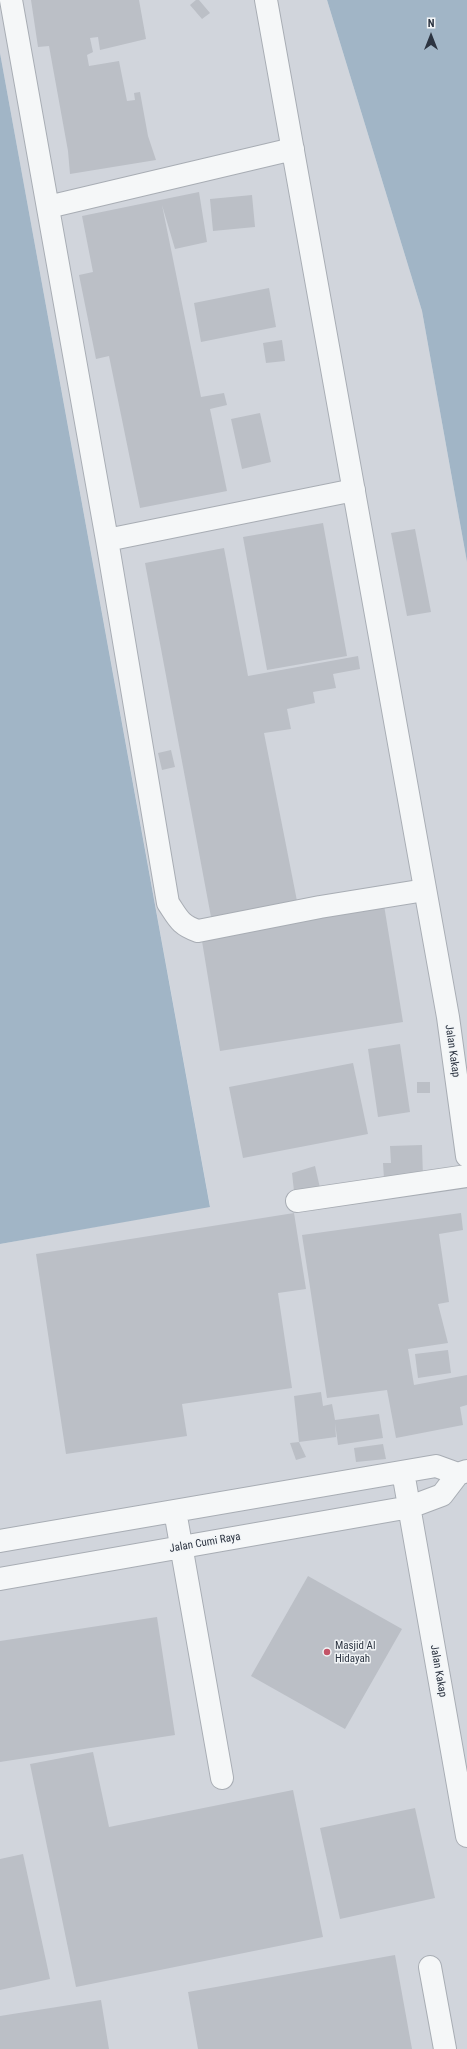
<!DOCTYPE html>
<html>
<head>
<meta charset="utf-8">
<style>
  body { margin:0 }
  #map { position:relative; width:467px; height:2049px; overflow:hidden; background:#e3e6ea; font-family:"Roboto Condensed",sans-serif }
  canvas { display:block }
  .north { position:absolute; left:411px; top:16px; width:40px; height:40px; -webkit-text-stroke:3px #f2f5f7; paint-order:stroke; rotate:0deg; font-size:11px; font-weight:700; line-height:16px; text-align:center; color:#2c3441 }
  .north::after { content:''; display:block; margin:auto; width:14px; height:18px; background:#2c3441; clip-path:polygon(50% 0,100% 100%,50% 72%,0 100%) }
</style>
</head>
<body>
<div id="map">
<canvas width="467" height="2049"></canvas>
<div class="north">N</div>
</div>
<script>
const g = document.querySelector('canvas').getContext('2d');
g.lineJoin = 'round';
function fillPath(path, color) { g.fillStyle = color; g.fill(path, 'evenodd'); }
function trace(path, color, width, dash) { g.strokeStyle = color; g.lineWidth = width; g.lineCap = dash ? 'butt' : 'round'; g.setLineDash(dash || []); g.stroke(path); }
function label(font, color, halo, rows, align = 'center') {
  g.font = font + ' "Roboto Condensed",sans-serif'; g.lineWidth = 3; g.setLineDash([]); g.textBaseline = 'middle'; g.strokeStyle = halo; g.fillStyle = color; for (const [text, x, y, turn = 0] of rows) {
    g.save(); g.translate(x, y); g.rotate((+turn || 0) * Math.PI / 180); g.textAlign = isNaN(turn) ? turn : align; if (halo) g.strokeText(text, 0, 0); g.fillText(text, 0, 0); g.restore();
  }
}
fillPath(new Path2D(`
  M0 0H327L422 311 467 562V2049H0V1244L210 1206 0 53Z`), '#d1d5dc');
fillPath(new Path2D(`
  M327 0H467V562L422 311Z
  M0 53 210 1207 0 1244Z`), '#a1b5c6');
fillPath(new Path2D(`
  M31 0H139L146 39 100 50 98 37 90 38 93 52 87 55 89 66 119 61 127 101 135 100 134 93 140 92 148 136 156 160 70 174 68 151 49 46 38 47Z
  M196 0H199L210 13 202 19 190 5Z
  M199 192 207 242 175 249 162 205 201 397 224 393 227 405 210 409 227 491 140 508 109 356 96 359 79 275 93 272 82 216Z
  M252 195 255 227 213 231 210 199Z
  M269 288 276 327 201 342 194 303Z
  M282 340 285 361 266 363 263 343Z
  M260 413 271 462 242 469 231 419Z
  M323 523 347 656 267 670 243 537Z
  M415 529 431 612 407 616 391 533Z
  M224 548 248 676 358 656 360 669 333 674 336 688 313 692 315 703 287 709 291 729 264 733 297 901 211 917 145 563Z
  M171 750 175 767 162 770 158 753Z
  M384 905 403 1022 220 1051 201 935Z
  M400 1044 410 1112 378 1117 368 1049Z
  M353 1063 368 1134 243 1158 229 1087Z
  M417 1082H430V1093H417Z
  M422 1145 423 1178 384 1179 383 1163H391L390 1146Z
  M315 1166 320 1188 294 1191 292 1173Z
  M294 1213 306 1289 278 1293 292 1388 182 1404 187 1436 66 1454 36 1254Z
  M461 1213 463 1230 439 1234 449 1302 438 1304 448 1343 408 1349 414 1385 467 1375V1405L460 1407 463 1425 396 1438 387 1390 327 1398 302 1235Z
  M448 1350 451 1373 418 1378 415 1354Z
  M321 1392 323 1406 332 1404 335 1420 379 1414 383 1438 338 1445 335 1423 336 1437 299 1442 306 1457 296 1460 290 1443 299 1442 294 1396Z
  M383 1444 386 1459 356 1462 354 1448Z
  M308 1576 402 1629 345 1729 251 1676Z
  M157 1617 175 1735 0 1762V1641Z
  M93 1752 109 1827 293 1790 323 1937 76 1987 30 1764Z
  M415 1808 435 1898 340 1919 320 1828Z
  M23 1854 50 1979 0 1990V1859Z
  M395 1955 412 2049H198L188 1992Z
  M101 2000 109 2049H0V2016Z`), '#bbbfc6');
const minor = new Path2D(`
  M11 0 107 540 168 903C178 918 180 925 198 931L320 907 425 890
  M266 0 448 1017 467 1156
  M48 207 293 149
  M107 540 354 490
  M297 1201 467 1176
  M403 1472 467 1836
  M175 1511 222 1778
  M0 1541 436 1466 458 1474
  M0 1579 410 1507 442 1495 458 1474 467 1471
  M430 1967 445 2049`);
trace(minor, '#a8adb4', 24);
trace(minor, '#f5f7f8', 22);
for (const [x, y, r, color] of [
  [327,1652,4,"#c35468"]
]) { const dot = new Path2D(); dot.arc(x, y, r, 0, 2 * Math.PI); g.fillStyle = color; g.fill(dot); trace(dot, '#f2f5f7', 1.5); }
label('11px', '#2c3441', '#f2f5f7', [
  ["Jalan Kakap",452,1051,82],
  ["Jalan Cumi Raya",205,1543,-10],
  ["Jalan Kakap",438,1671,80]
]);
label('11px', '#2c3441', '#f2f5f7', [
  ["Masjid Al",335,1646],
  ["Hidayah",335,1659]
], 'left');
</script>
</body>
</html>
